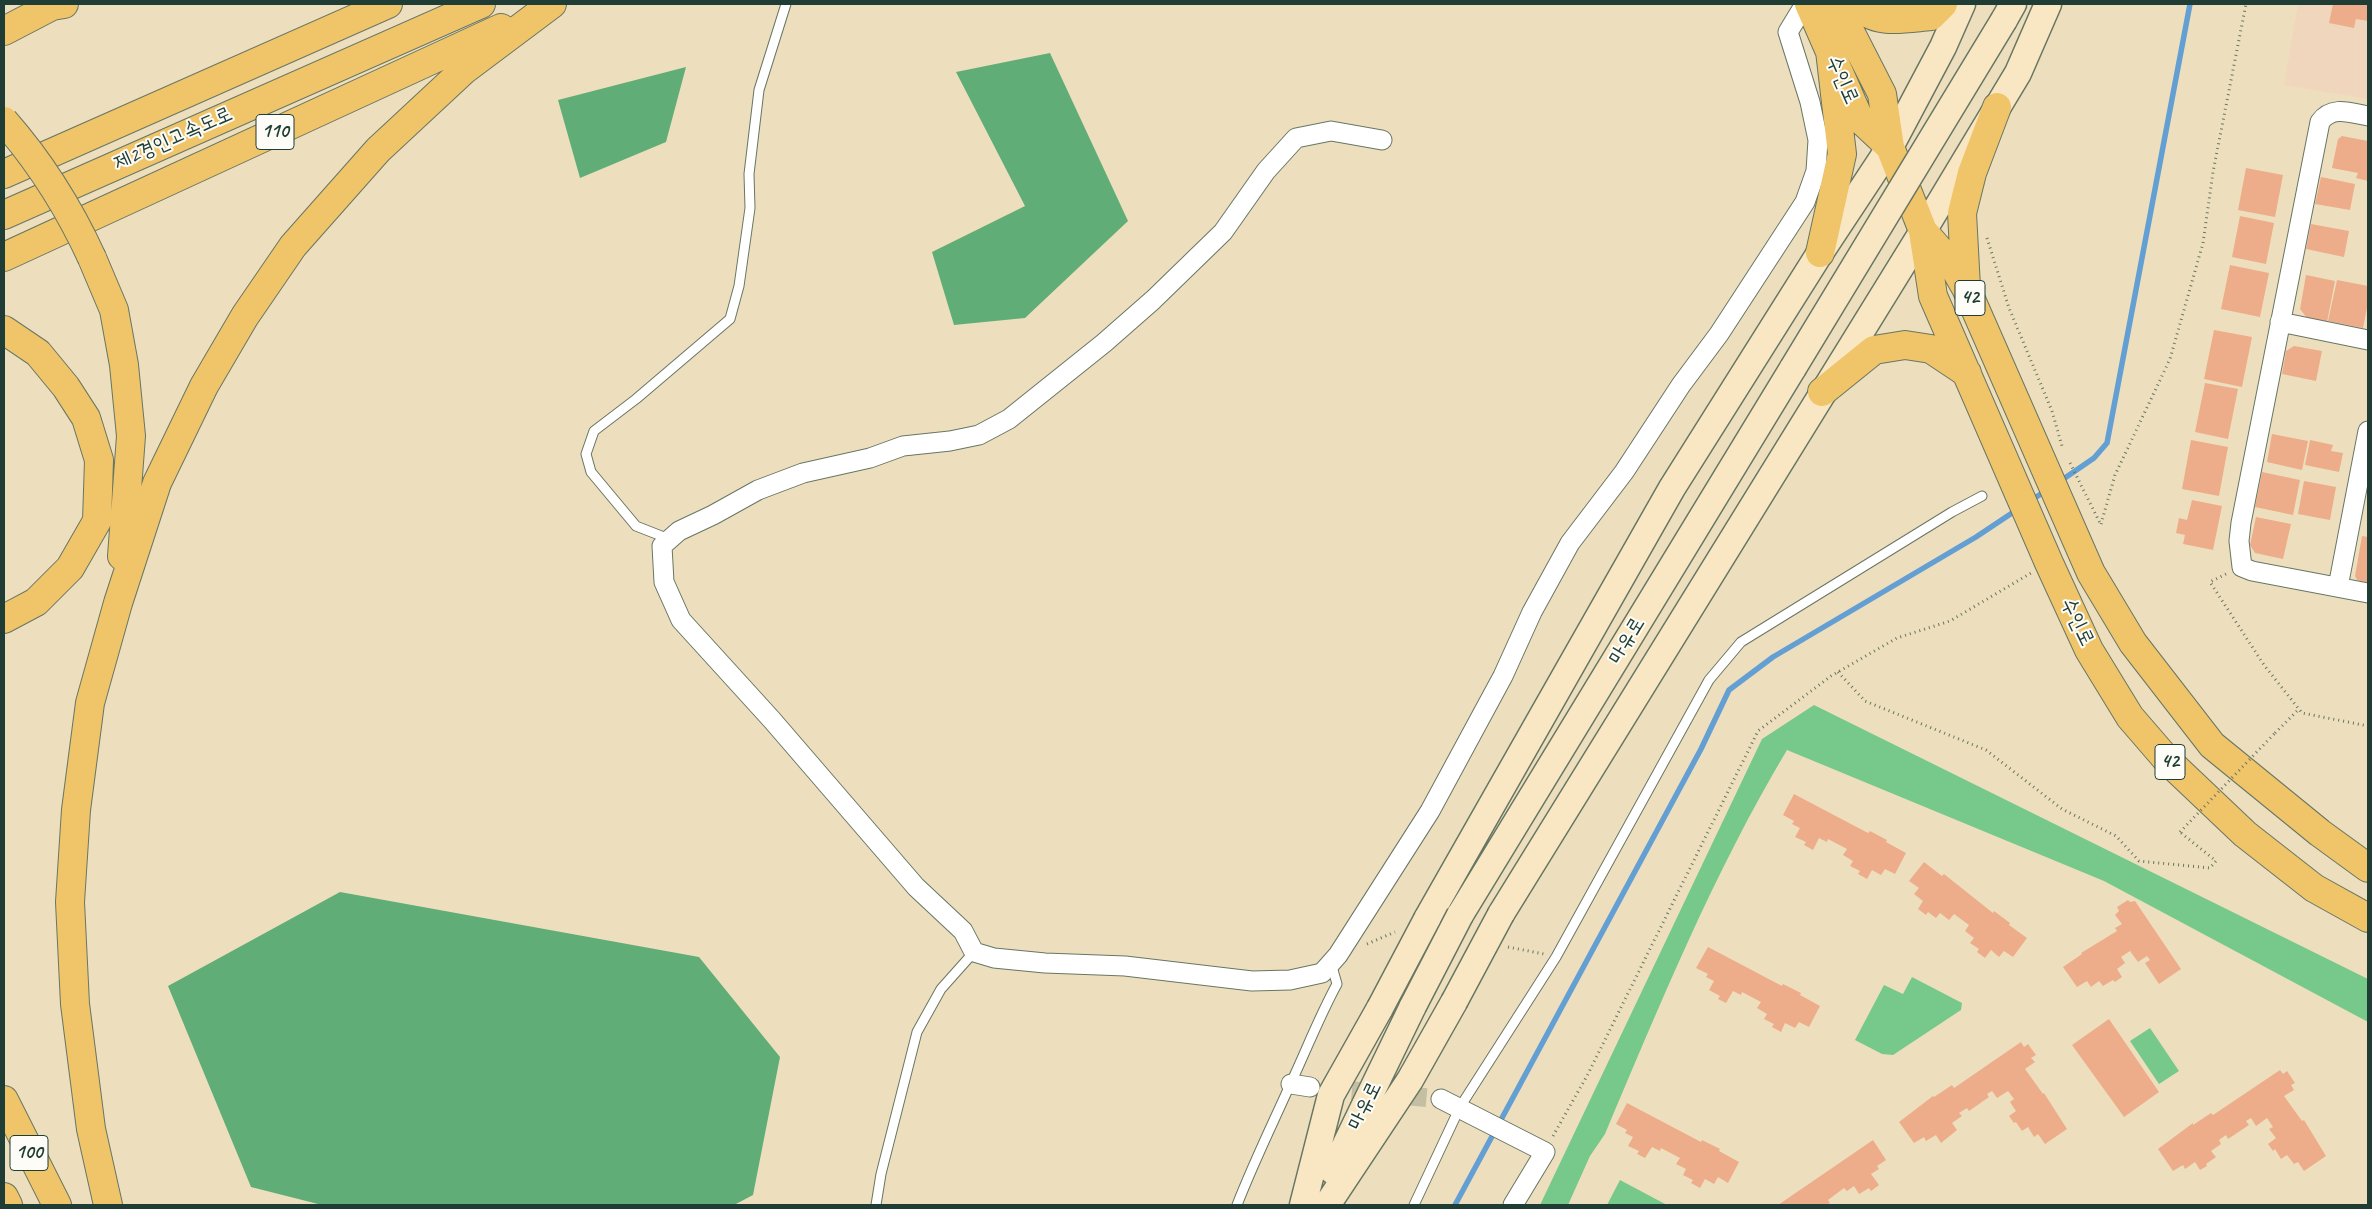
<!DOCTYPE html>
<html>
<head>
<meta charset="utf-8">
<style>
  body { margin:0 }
  #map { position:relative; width:2372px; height:1209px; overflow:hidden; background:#eddfbd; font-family:Caveat,sans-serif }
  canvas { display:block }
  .frame { position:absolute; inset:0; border:5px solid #1f3d34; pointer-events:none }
</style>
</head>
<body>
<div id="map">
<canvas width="2372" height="1209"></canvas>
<div class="frame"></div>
</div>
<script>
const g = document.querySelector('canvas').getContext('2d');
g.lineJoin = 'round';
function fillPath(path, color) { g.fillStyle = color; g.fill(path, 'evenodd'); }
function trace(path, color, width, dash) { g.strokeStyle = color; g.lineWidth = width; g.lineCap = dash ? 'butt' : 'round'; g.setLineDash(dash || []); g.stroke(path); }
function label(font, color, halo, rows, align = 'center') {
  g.font = font + ' Caveat,"Poor Story",sans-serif'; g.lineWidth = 4; g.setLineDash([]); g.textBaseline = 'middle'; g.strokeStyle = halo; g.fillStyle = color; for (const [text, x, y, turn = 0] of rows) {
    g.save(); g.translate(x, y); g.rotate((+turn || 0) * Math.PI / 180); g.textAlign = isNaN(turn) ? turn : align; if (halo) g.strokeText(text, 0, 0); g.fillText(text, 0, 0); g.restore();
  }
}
fillPath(new Path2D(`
  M2298 4H2368V99L2284 85Z`), '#f0d6bc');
fillPath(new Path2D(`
  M1814 705 2368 979V1022L2104 881 1787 750C1714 872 1660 1004 1605 1134L1590 1156 1568 1205H1540L1762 739Z
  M1912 977 1962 1003 1961 1010 1893 1055 1882 1054 1855 1040 1884 985 1903 994Z
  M2150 1028 2179 1071 2159 1084 2130 1041Z
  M1620 1180 1667 1205H1607Z`), '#77c98b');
fillPath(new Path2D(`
  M1050 53 1128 221 1025 318 954 325 932 252 1025 206 956 72Z
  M686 67 666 142 580 178 558 100Z
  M340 892 699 957 780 1057 753 1195 734 1205H322L251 1187 168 986Z`), '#61ad77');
trace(new Path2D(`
  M2059 482 2094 458 2107 443 2190 4
  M2030 501 2047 490
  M1455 1205 1701 749 1729 690 1773 657 1976 537 2018 509`), '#649fd4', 5.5);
fillPath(new Path2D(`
  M2333 4H2368V21L2356 19 2354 28 2329 23Z
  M2342 136 2368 141V181L2356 178 2358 173 2332 168 2338 139Z
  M2246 168 2283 175 2275 217 2238 210Z
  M2321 177 2355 184 2350 210 2315 204Z
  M2240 216 2274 223 2266 264 2232 257Z
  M2311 224 2349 231 2344 257 2306 249Z
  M2230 265 2269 273 2260 317 2221 309Z
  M2306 275 2335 281 2327 322 2307 318 2300 309Z
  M2337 280 2368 286V303L2363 328 2328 321Z
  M2214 330 2252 337 2242 387 2204 379Z
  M2294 346 2322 351 2316 381 2282 374 2286 351Z
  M2205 383 2238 389 2228 439 2195 432Z
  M2272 434 2308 441 2302 470 2267 462Z
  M2191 440 2228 447 2219 496 2182 489Z
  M2310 440 2333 445 2331 451 2343 453 2339 472 2305 465Z
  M2262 472 2300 480 2293 515 2255 507Z
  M2304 481 2336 487 2330 520 2298 514Z
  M2192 500 2222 506 2213 550 2183 544 2185 535 2176 533 2179 518 2187 520Z
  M2256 517 2291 524 2283 559 2255 553 2250 545Z
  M2362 536 2368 537V583L2357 580 2355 576Z
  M1794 794 1868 833 1870 831 1887 840 1886 842 1906 853 1895 874 1885 869 1881 875 1872 870 1867 879 1858 874 1860 871 1850 866 1853 861 1843 855 1847 849 1828 839 1827 842 1819 838 1813 850 1804 845 1806 842 1795 837 1800 828 1792 824 1794 821 1783 815Z
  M1924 862 1942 876 1944 874 1993 913 1994 911 2010 923 2009 925 2027 938 2013 957 2004 951 1999 957 1991 950 1985 958 1977 952 1979 949 1970 943 1974 938 1965 931 1969 925 1954 914 1949 920 1940 913 1936 918 1928 912 1926 915 1918 909 1923 901 1914 894 1919 888 1909 881Z
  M2128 900 2130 902 2135 901 2181 969 2159 984 2145 963 2150 960 2147 956 2138 962 2130 951 2121 957 2125 963 2117 969 2122 977 2115 982 2113 980 2103 986 2099 981 2091 987 2087 981 2077 987 2063 967 2082 954 2081 953 2117 931 2115 928 2122 924 2115 915 2119 911 2117 907Z
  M1708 947 1782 986 1783 984 1801 993 1800 995 1820 1006 1809 1027 1799 1022 1795 1028 1785 1023 1781 1032 1772 1027 1774 1024 1764 1019 1767 1014 1757 1008 1761 1002 1742 992 1741 995 1733 991 1726 1003 1718 999 1720 996 1709 990 1714 981 1706 977 1708 974 1696 968Z
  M2109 1019 2159 1092 2124 1117 2072 1045Z
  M2021 1042 2024 1047 2028 1044 2036 1055 2031 1058 2035 1062 2025 1069 2043 1094 2044 1093 2067 1129 2045 1144 2038 1134 2034 1137 2028 1127 2022 1131 2016 1122 2014 1123 2009 1116 2016 1111 2010 1102 2014 1099 2008 1091 1997 1098 1992 1091 1987 1094 1989 1097 1969 1111 1967 1108 1959 1113 1962 1116 1952 1123 1957 1130 1941 1143 1936 1135 1926 1141 1924 1137 1914 1143 1899 1122 1933 1096 1934 1097 1952 1085 1954 1088Z
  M2280 1070 2283 1074 2287 1071 2295 1083 2291 1085 2294 1090 2284 1096 2302 1121 2304 1120 2326 1156 2304 1171 2298 1162 2294 1164 2287 1155 2281 1159 2275 1149 2273 1151 2268 1144 2276 1138 2269 1129 2273 1127 2267 1118 2256 1126 2251 1118 2246 1121 2249 1125 2228 1139 2226 1135 2219 1140 2221 1144 2211 1151 2216 1157 2206 1164 2207 1166 2200 1170 2195 1162 2185 1169 2183 1165 2173 1171 2158 1149 2193 1123V1125L2211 1113 2213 1115Z
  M1627 1103 1701 1142 1702 1140 1720 1149 1719 1151 1739 1162 1728 1183 1718 1177 1714 1184 1705 1179 1700 1188 1691 1183 1693 1180 1683 1175 1686 1169 1676 1164 1680 1158 1661 1148 1660 1151 1652 1147 1645 1158 1637 1154 1639 1151 1628 1146 1633 1137 1625 1133 1627 1130 1616 1124Z
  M1873 1140 1886 1160 1877 1166 1879 1169 1871 1174 1879 1185 1871 1191 1869 1188 1859 1194 1854 1186 1847 1191 1844 1188 1828 1200 1830 1203 1826 1205H1778Z`), '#edad8a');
trace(new Path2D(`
  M1324 1088 1441 1099`), '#c4bfa2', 19, [19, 9]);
const lane = new Path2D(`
  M669 539 636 526 591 472 586 454 594 431 636 399 730 319 739 286 750 208 749 174 759 90 786 4
  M876 1205 881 1174 917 1032 941 989 974 952
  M1237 1205C1253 1164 1272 1125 1290 1085 1306 1051 1319 1017 1337 984L1331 963
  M1414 1205 1460 1107 1556 957 1709 680 1741 642 1952 512 1982 496`);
const street = new Path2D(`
  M2368 116C2351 113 2332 105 2320 122L2241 523 2239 541 2242 567 2252 571 2368 593
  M1382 140 1331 131 1296 138 1266 171 1223 232 1153 300 1104 343 1009 419 979 435 950 441 903 446 870 458 803 473 758 490 713 515 679 531 662 546 664 582 681 620 772 720 916 887 963 931 974 952 994 958 1045 963 1125 966 1252 981 1290 980 1322 973 1338 955 1430 811 1503 676 1532 612 1570 543 1624 472 1681 385 1719 334 1805 202 1816 171 1818 140 1810 102 1788 32 1805 4
  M2280 322 2368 340
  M2338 587 2368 431
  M1291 1084 1310 1087
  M1441 1099 1545 1152 1513 1205`);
const secondary = new Path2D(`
  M2004 20 2013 4
  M1501 914 1923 231 2018 73 2048 4
  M1460 915 1793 368
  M1427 919 1672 488 1820 253 1890 147 1943 47 1962 4
  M1333 1171 1413 1006
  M1303 1205 1331 1095 1380 1008
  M1327 1205 1410 1080 1454 1002`);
const primary = new Path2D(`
  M1809 4 1859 118 1890 147
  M1836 4 1882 94 1890 147 1923 231 1954 267 1966 288 2091 573 2133 643 2212 745 2320 833 2368 868
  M1857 4C1874 26 1906 18 1931 16L1943 4
  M1923 231 1933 296 2049 563 2089 650 2130 717 2168 761 2245 834 2314 888 2368 918
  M1820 253 1842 154 1830 51
  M1966 287 1962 213 1972 173 1997 107
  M1822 392 1874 350 1905 345 1931 349 1967 373`);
const highway = new Path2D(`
  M4 31 52 6 64 4
  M4 174 388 4
  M4 215 481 4
  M4 257 501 28
  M92 258 114 310 124 365 131 436 122 556
  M4 330 38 353 66 387 86 418 99 460 97 521 70 568 36 602 4 619
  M4 1100 57 1205
  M4 1197 8 1205
  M108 1205 91 1129 75 1004 70 902 76 810 90 703 118 603 157 483 204 386 245 316 293 246 378 150 464 70 552 4`);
trace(lane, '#677664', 11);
trace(street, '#677664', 21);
trace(secondary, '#677664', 29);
trace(primary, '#677664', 30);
trace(highway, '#677664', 30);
trace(new Path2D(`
  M1987 238 2009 308 2052 411 2062 446
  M2070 463 2101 525
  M2101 524 2115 475 2170 359 2203 243 2213 172 2246 4
  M2226 574 2210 582 2264 665 2302 713 2368 726
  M1838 672 1865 701 1986 750 2062 809 2116 836 2139 861 2210 868 2216 861 2180 832
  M2275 733 2299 709
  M1367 944 1395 932
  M1508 947 1544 954
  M1553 1136 1588 1074 1758 731 1831 676 1897 638 1950 621 2031 573`), '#677664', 3, [1, 4]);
trace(lane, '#fff', 9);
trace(street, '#fff', 19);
trace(secondary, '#f9e7c3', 26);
trace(primary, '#f0c469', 28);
trace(highway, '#f0c469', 28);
const secondaryBridge = new Path2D(`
  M1793 368 2004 20
  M1454 1002 1501 914
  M1413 1006 1460 915
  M1380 1008 1427 919`);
const highwayBridge = new Path2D(`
  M4 121C40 162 69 208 92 258`);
trace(secondaryBridge, '#677664', 29, []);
trace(highwayBridge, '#677664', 30, []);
trace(new Path2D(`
  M2180 832 2275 733`), '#677664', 3, [1, 4]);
trace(secondaryBridge, '#f9e7c3', 26);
trace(highwayBridge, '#f0c469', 28);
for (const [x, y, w] of [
  [275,132,38],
  [1970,298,30],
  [2170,762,30],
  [29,1153,38]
]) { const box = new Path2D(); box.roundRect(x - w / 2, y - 17.5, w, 35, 4); g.fillStyle = '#fdfcf7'; g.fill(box); trace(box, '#1f3d34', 1); }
label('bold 20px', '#1f3d34', null, [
  ["110",275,132],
  ["42",1970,298],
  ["42",2170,762],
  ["100",29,1153]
]);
label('21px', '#1f3d34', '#fdfcf7', [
  ["수인로",1842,80,66],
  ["제2경인고속도로",173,139,-24],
  ["수인로",2077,622,64],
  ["마유로",1627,641,-59],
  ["마유로",1365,1106,-64]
]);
</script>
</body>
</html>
